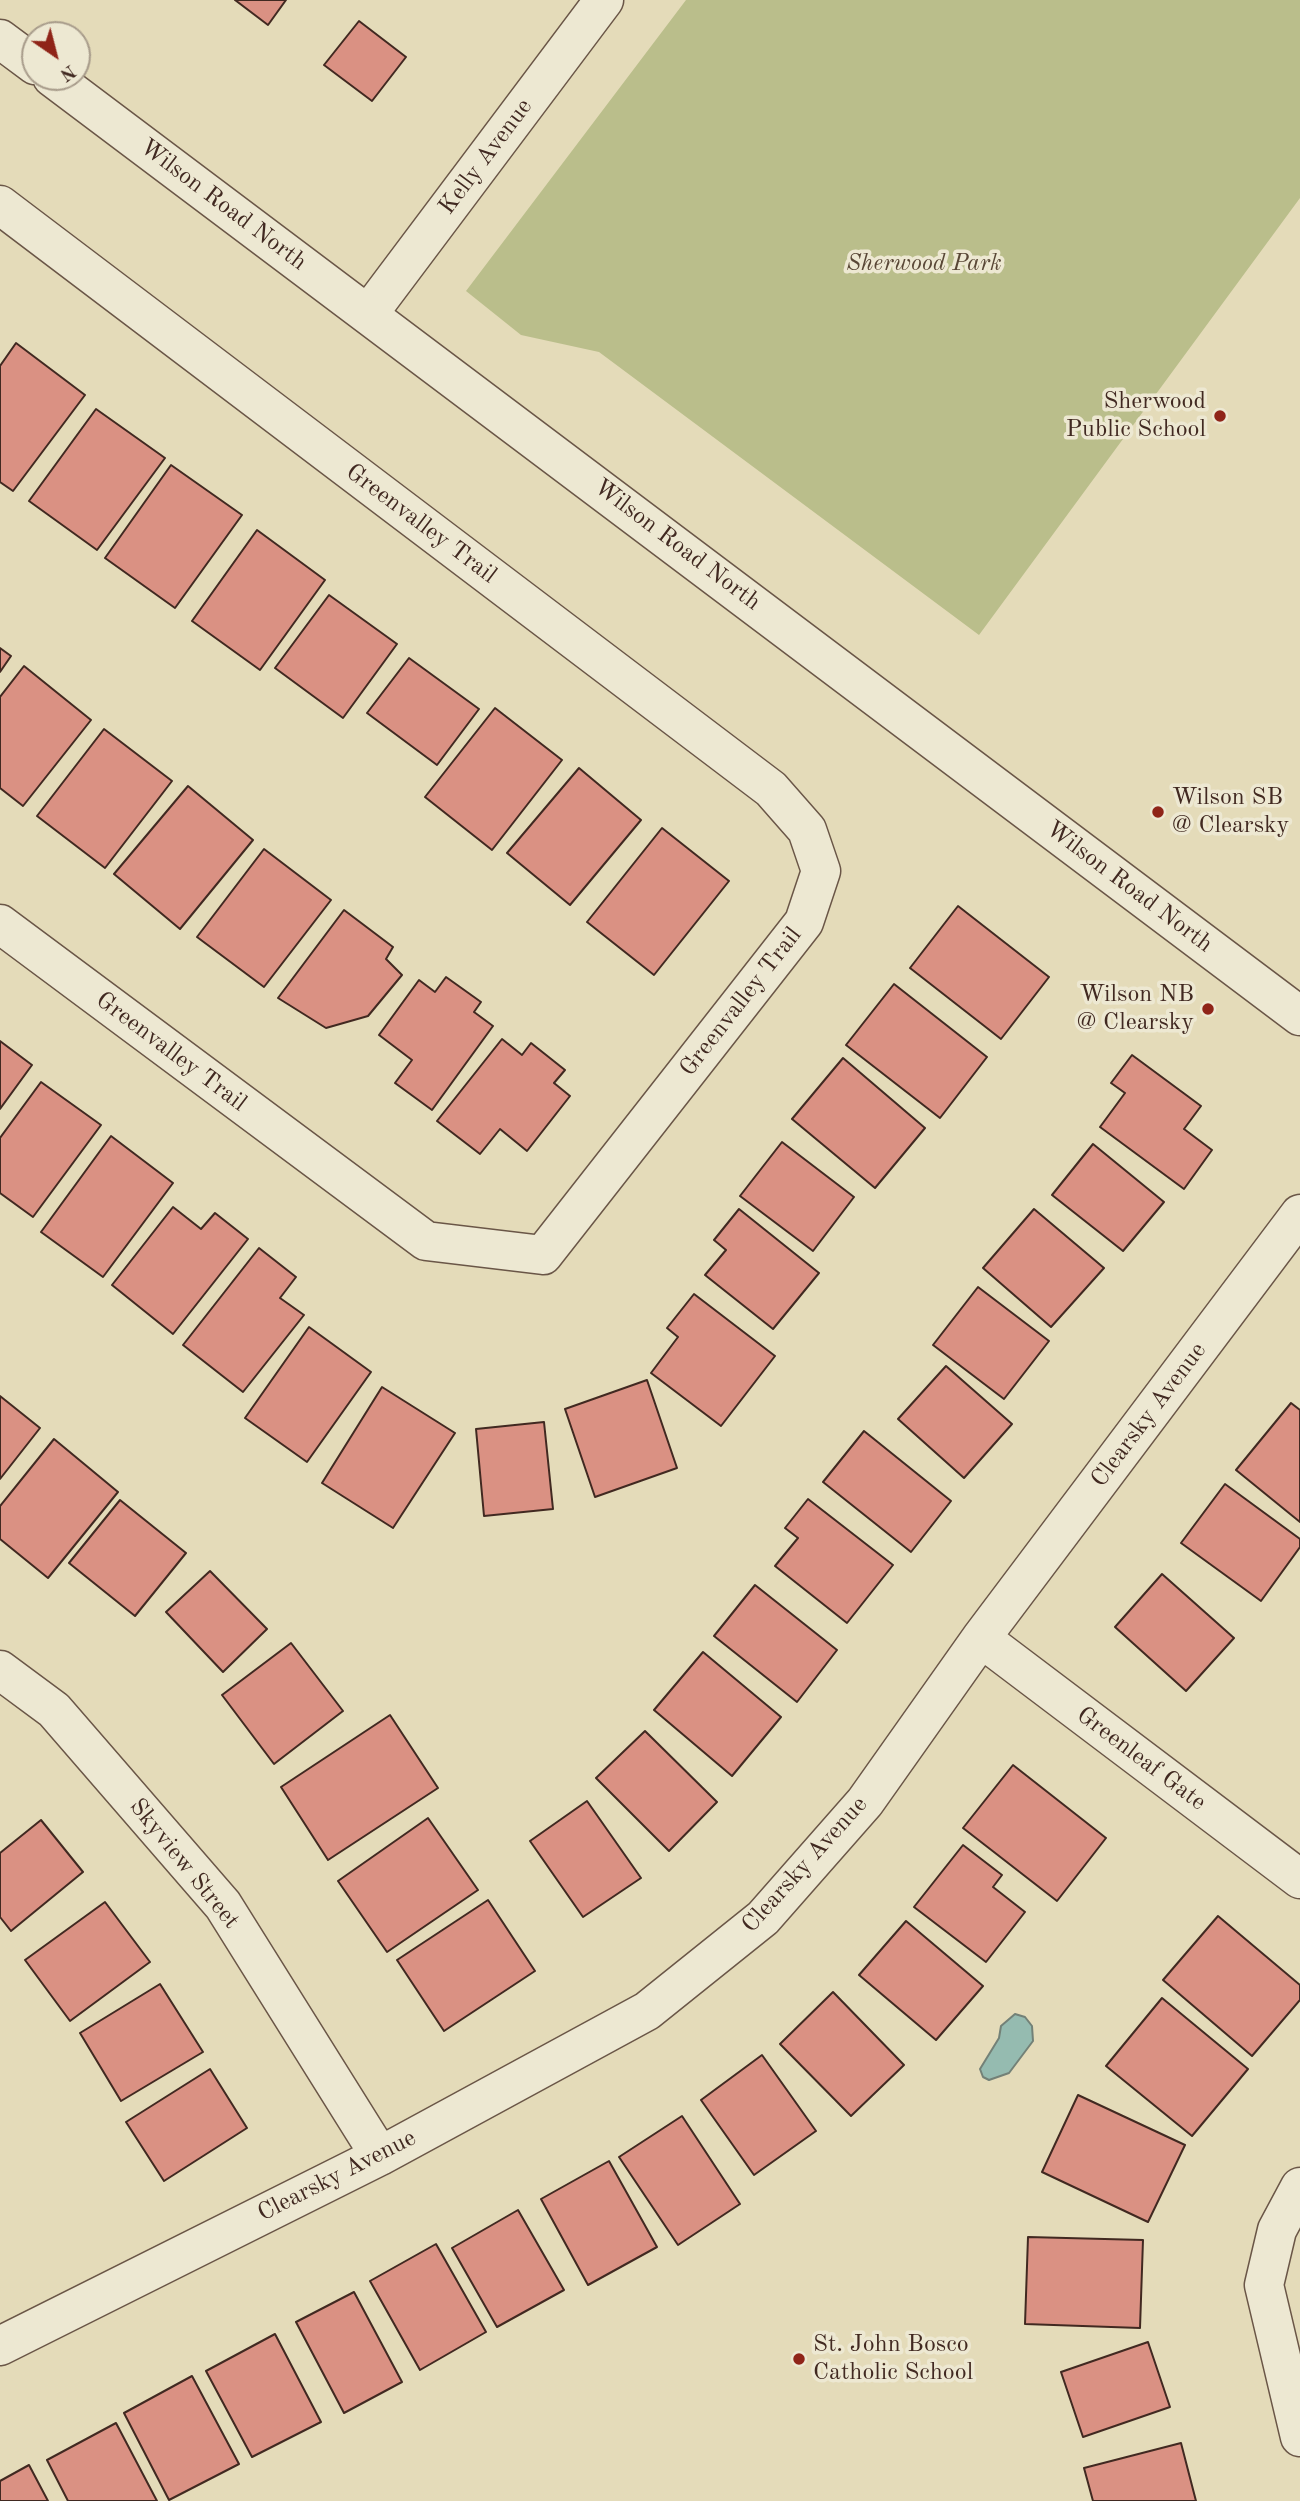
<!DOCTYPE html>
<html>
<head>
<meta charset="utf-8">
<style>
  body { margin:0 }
  #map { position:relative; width:1300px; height:2501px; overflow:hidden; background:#e4dbb9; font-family:"Old Standard TT",serif }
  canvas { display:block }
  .north { position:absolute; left:21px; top:21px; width:70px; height:70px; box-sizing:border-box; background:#ede8d2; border:2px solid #a89c8b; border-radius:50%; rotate:145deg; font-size:19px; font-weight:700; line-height:28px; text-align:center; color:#412921 }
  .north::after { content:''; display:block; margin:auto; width:24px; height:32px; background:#8f2418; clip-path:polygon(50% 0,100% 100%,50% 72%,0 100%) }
</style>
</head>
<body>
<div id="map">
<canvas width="1300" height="2501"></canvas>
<div class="north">N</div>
</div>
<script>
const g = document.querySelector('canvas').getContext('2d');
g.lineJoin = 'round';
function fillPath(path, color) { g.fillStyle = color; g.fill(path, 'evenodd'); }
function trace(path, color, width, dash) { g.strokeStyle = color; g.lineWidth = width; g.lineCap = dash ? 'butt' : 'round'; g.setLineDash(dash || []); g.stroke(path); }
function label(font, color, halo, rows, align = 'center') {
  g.font = font + ' "Old Standard TT",serif'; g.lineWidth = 7; g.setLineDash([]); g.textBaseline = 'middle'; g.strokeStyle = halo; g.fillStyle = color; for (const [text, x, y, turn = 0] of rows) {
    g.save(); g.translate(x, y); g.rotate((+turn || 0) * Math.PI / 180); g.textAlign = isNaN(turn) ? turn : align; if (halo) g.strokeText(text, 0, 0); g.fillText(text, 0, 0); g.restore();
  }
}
fillPath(new Path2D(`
  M686 0H1300V198L979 635 599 352 521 335 466 291Z`), '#babe8b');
const water = new Path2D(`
  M1015 2014 1025 2017 1032 2026 1033 2041 1009 2073 989 2080 983 2077 980 2069 999 2038 1001 2026Z`);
fillPath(water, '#95bbb0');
trace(water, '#738177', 2);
const building = new Path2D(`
  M235 0H286L268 25Z
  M359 21 406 57 372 101 324 65Z
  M16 343 85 395 13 491 0 482V366Z
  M96 409 165 458 97 550 29 501Z
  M171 465 242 515 175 608 105 558Z
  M257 530 325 580 260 670 192 621Z
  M329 595 397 644 343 718 275 668Z
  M0 648 11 656 0 672Z
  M409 658 479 709 437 765 367 713Z
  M24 666 91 720 23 806 0 788V697Z
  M495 708 562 760 492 850 425 797Z
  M104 729 172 781 105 868 37 816Z
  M579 768 641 820 570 905 507 853Z
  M188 786 253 840 180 929 114 874Z
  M662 828 729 881 654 975 587 922Z
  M264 849 331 900 264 987 197 937Z
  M958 906 1049 977 1001 1039 910 968Z
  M344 910 393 947 386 959 402 975 368 1016 326 1028 278 998Z
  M446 977 481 1002 474 1012 493 1026 432 1110 395 1083 412 1060 379 1035 419 980 435 992Z
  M894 984 987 1057 940 1118 846 1045Z
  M502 1039 522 1055 531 1043 565 1070 554 1083 570 1096 527 1151 500 1129 480 1154 437 1121Z
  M0 1041 32 1065 0 1109Z
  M1132 1055 1201 1106 1184 1129 1212 1150 1184 1189 1100 1127 1125 1093 1111 1083Z
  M843 1058 925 1128 875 1188 792 1119Z
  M41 1082 101 1125 33 1217 0 1193V1138Z
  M111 1136 173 1183 103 1277 41 1232Z
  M782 1142 854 1197 813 1251 740 1196Z
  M1093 1144 1164 1202 1123 1251 1052 1195Z
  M173 1207 201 1229 215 1213 248 1239 173 1334 112 1285Z
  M739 1209 819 1273 773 1329 705 1275 726 1250 714 1240Z
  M1034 1209 1104 1268 1051 1327 983 1268Z
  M259 1248 296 1277 280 1298 304 1315 243 1392 183 1345Z
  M978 1287 1049 1341 1004 1399 933 1345Z
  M694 1294 775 1356 721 1426 651 1373 678 1337 667 1328Z
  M309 1327 371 1372 307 1462 245 1418Z
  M946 1366 1012 1424 964 1478 898 1419Z
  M647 1380 677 1468 595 1497 565 1409Z
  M382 1387 455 1433 393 1528 322 1483Z
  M0 1396 40 1428 0 1479Z
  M1291 1403 1300 1410V1522L1236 1470Z
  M544 1422 553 1509 484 1516 476 1429Z
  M864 1431 951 1501 911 1552 823 1482Z
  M54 1439 118 1492 48 1578 0 1539V1506Z
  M1225 1484 1300 1539V1547L1261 1601 1181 1543Z
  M808 1499 893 1565 847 1623 775 1566 798 1538 785 1528Z
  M120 1500 186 1553 135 1616 69 1563Z
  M210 1571 267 1629 223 1672 166 1612Z
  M1162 1574 1234 1638 1186 1691 1115 1627Z
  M755 1585 837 1650 797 1702 714 1636Z
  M291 1643 343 1711 274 1764 222 1695Z
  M703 1652 781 1717 732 1776 654 1710Z
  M390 1715 438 1788 328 1860 281 1787Z
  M645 1731 717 1802 669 1851 596 1778Z
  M1013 1765 1106 1838 1057 1901 963 1828Z
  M587 1801 641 1878 583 1917 530 1841Z
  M428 1818 478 1890 387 1952 338 1881Z
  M41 1820 83 1872 11 1931 0 1917V1853Z
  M963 1845 1002 1875 993 1887 1025 1912 986 1962 914 1907Z
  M488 1900 535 1971 444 2031 397 1960Z
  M105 1902 150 1962 70 2021 25 1960Z
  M1218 1916 1300 1985V2000L1252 2056 1163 1980Z
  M906 1921 983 1986 936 2040 859 1975Z
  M160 1984 203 2052 121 2101 80 2033Z
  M833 1992 904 2065 851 2116 780 2044Z
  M1162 1998 1248 2069 1192 2136 1106 2066Z
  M762 2055 816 2131 754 2175 701 2100Z
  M210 2069 247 2128 164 2181 126 2122Z
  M1078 2095 1185 2145 1148 2222 1042 2172Z
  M682 2116 740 2204 678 2245 619 2157Z
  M609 2161 657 2247 588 2285 541 2199Z
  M518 2210 564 2290 497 2327 452 2248Z
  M1028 2237 1143 2240 1140 2328 1025 2324Z
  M436 2244 486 2332 420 2370 370 2281Z
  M354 2292 402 2382 344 2413 296 2322Z
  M275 2334 321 2422 252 2457 206 2371Z
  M1148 2342 1170 2407 1083 2437 1061 2372Z
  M192 2376 239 2464 169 2500 124 2413Z
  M116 2423 157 2501H68L47 2460Z
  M1181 2443 1196 2501H1093L1084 2468Z
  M29 2465 48 2501H0V2481Z`);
fillPath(building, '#da9183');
trace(building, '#412921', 2);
const minor = new Path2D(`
  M0 205 771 789 807 830 821 871 804 922 543 1255 426 1241 0 924
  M369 313 604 0
  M981 1638 1300 1879
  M0 1670 54 1710 223 1905 380 2156
  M1300 2187 1277 2230 1264 2285 1300 2437
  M0 2346 380 2156 647 2011 763 1918 865 1802 981 1638 1300 1214`);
const tertiary = new Path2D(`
  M0 39 35 65
  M52 77 1300 1016`);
trace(minor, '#6a5647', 41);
trace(tertiary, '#6a5647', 41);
trace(minor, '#ede8d2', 38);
trace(tertiary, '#ede8d2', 38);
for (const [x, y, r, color] of [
  [1220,416,7,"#8f2418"],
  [1158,812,7,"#8f2418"],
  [1208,1009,7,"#8f2418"],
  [799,2359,7,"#8f2418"]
]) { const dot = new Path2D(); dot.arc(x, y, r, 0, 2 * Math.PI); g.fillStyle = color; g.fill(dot); trace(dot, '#ede8d2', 2.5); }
label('24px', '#412921', '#ede8d2', [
  ["Kelly Avenue",486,157,-53],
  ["Wilson Road North",223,205,37],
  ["Greenvalley Trail",421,524,37],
  ["Wilson Road North",677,545,37],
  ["Wilson Road North",1129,887,37],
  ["Greenvalley Trail",741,1002,-52],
  ["Greenvalley Trail",171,1052,37],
  ["Clearsky Avenue",1149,1415,-53],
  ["Greenleaf Gate",1141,1759,37],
  ["Skyview Street",184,1864,51],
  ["Clearsky Avenue",805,1865,-48],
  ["Clearsky Avenue",337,2176,-27]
]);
label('italic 24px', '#594736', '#ede8d2', [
  ["Sherwood Park",924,264]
]);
label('24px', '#412921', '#ede8d2', [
  ["Sherwood",1206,402],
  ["Public School",1206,430],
  ["Wilson SB",1172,798,"left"],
  ["@ Clearsky",1172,826,"left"],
  ["Wilson NB",1194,995],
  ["@ Clearsky",1194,1023],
  ["St. John Bosco",813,2345,"left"],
  ["Catholic School",813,2373,"left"]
], 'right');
</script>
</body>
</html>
